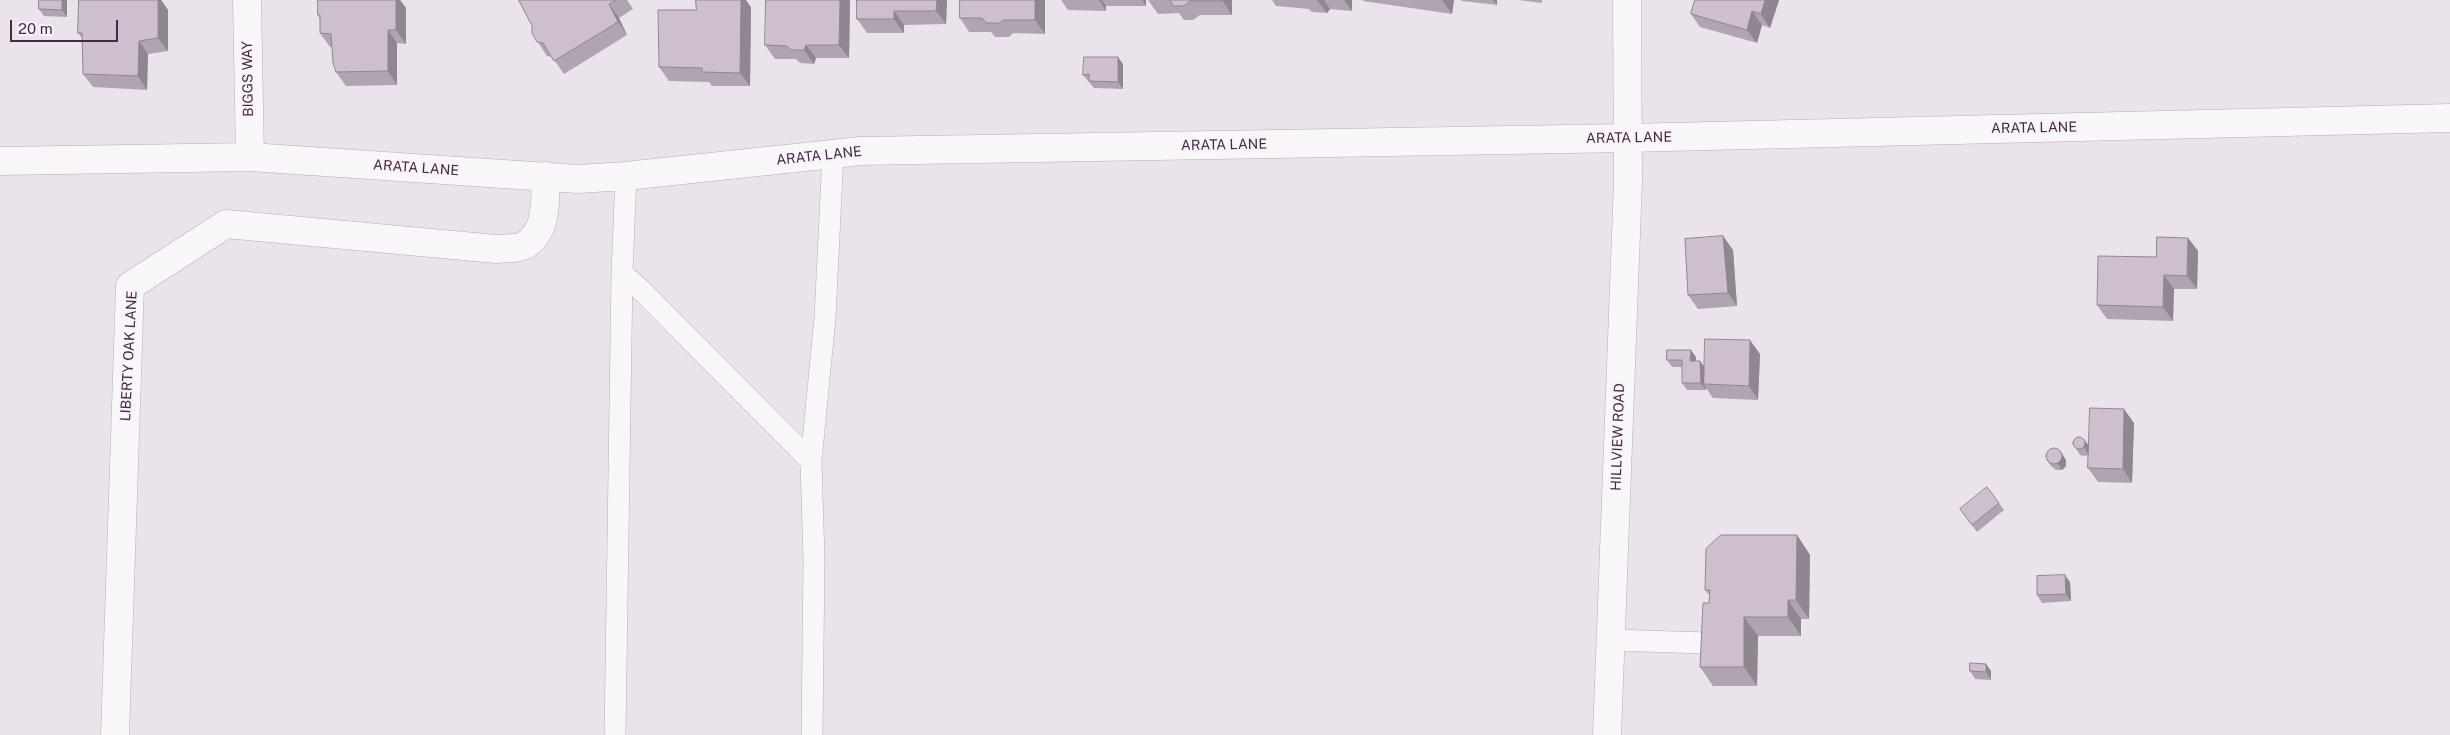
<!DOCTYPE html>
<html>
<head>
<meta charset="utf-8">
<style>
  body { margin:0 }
  #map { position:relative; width:2450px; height:735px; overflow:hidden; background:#ebe3ec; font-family:"Public Sans",sans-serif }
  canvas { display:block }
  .scale { position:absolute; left:10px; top:20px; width:108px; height:22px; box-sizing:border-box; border:2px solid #442945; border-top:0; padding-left:6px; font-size:15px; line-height:18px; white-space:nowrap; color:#442945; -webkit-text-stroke:4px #f8f3f9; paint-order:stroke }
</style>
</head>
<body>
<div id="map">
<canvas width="2450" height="735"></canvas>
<div class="scale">20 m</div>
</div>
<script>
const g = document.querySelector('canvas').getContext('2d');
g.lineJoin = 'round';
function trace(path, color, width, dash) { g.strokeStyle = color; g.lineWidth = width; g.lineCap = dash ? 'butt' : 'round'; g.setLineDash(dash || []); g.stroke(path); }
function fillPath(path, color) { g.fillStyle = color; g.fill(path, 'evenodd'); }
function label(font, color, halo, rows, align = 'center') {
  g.font = font + ' "Public Sans",sans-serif'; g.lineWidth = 4; g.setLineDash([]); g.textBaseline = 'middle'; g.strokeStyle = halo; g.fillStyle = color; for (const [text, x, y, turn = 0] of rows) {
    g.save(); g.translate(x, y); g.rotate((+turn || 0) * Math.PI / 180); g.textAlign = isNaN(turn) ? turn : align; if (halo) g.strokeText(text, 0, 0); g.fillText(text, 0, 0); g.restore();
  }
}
const service = new Path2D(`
  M622 273 640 289 811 461
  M1610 640 1707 643
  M615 735 622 273 626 176
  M812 735 814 559 811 461 825 318 833 154`);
const minor = new Path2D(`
  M247 0 250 157
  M115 735 130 286 226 224 496 249C504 248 516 249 523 246 548 233 545 201 546 176
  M1607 735 1628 181 1627 0`);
const tertiary = new Path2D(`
  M0 161 250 157 578 179 626 176 861 151 1628 138 2450 118`);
trace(service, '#b9abba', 22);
trace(minor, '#b9abba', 29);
trace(tertiary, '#b9abba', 29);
trace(service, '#f9f6f9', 21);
trace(minor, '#f9f6f9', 28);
trace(tertiary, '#f9f6f9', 28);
fillPath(new Path2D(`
  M67 0V17L44 16 39 9Z
  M79 0H161L168 10V51L148 54 147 90 93 87 83 74 82 38 78 33Z
  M318 0H400L406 8V44L397 43V85L346 86 336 72 332 47H330L320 33V19L318 15Z
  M519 0H627L633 9 619 18 627 35 564 74 552 57 547 56 532 33V26Z
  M850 0 849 58H816L814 64 800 63 796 59H775L765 45Z
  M947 0 946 24 904 25V33H867L857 19Z
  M1045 0V34L1013 33 1009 37H995L991 32H969L960 18Z
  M1061 0H1146V6H1106V11L1068 10Z
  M1148 0H1232V15H1200L1193 20H1184L1179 13 1158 14Z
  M1272 0H1352V11L1330 9 1327 13 1312 12 1309 9 1276 6Z
  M1363 0H1454L1452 14 1363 1Z
  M1461 0H1497V5L1462 1Z
  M1518 0H1542V3Z
  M1694 0H1779L1770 28 1762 25 1757 43 1700 27 1691 14 1695 1Z
  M751 7 750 86H712L709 82 669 81 659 67 696 10Z
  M1123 64V89L1094 88 1083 75Z
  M1723 236 1733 250 1737 306 1698 309 1688 295Z
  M2188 238 2198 251 2197 289H2174L2173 321 2107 319 2097 305 2156 257Z
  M1760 354 1758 400 1713 398 1706 388V390H1687L1682 383V367H1672L1667 360 1696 357V361H1700L1704 366Z
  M2134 423 2132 483 2098 482 2088 468 2089 455 2084 456 2080 455 2075 447 2089 445Z
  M2046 459 2066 460V466L2062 470H2056L2051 466Z
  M1999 503 2004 510 1977 532 1960 509Z
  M1797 535 1810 555 1809 619H1801V636H1758L1757 686H1713L1700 667 1709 603 1710 596 1705 590Z
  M2070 582 2071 601 2042 603 2037 595Z
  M1986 664 1991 671V680L1975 679 1970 671Z`), '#b1a4b2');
fillPath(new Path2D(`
  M62 0H67V17L62 10Z
  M158 0H161L168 10V51L158 38Z
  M396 0H400L406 8V44L396 30Z
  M741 0H746L751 7 750 86 740 73Z
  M840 0H850L849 58 839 45Z
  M937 0H947L946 24 936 11Z
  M1035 0H1045V34L1035 20Z
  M1099 0H1102L1106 6V11Z
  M1142 0H1146V6Z
  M1223 0H1232V15L1223 1Z
  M1317 0H1324L1330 9 1327 13Z
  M1344 0H1352V11Z
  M1442 0H1454L1452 14Z
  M1493 0H1497V5Z
  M1765 0H1779L1770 28 1761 14Z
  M609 4 619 18 627 35 618 22Z
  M894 11 904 25V33L894 19Z
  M1752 11 1762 25 1757 43 1747 30Z
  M388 30 397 43V85L388 71Z
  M139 41 148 54 147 90 138 76Z
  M806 45 816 58 814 64 804 50Z
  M1118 57 1123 64V89L1118 82Z
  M1723 236 1733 250 1737 306 1728 293Z
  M2188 238 2198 251 2197 289 2187 276Z
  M2164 275 2174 289 2173 321 2163 307Z
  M1750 340 1760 354 1758 400 1749 386Z
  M1691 350 1696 357 1695 368 1690 361Z
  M1700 361 1705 368 1704 384 1706 388V390L1701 383Z
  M2124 409 2134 423 2132 483 2123 469Z
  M2084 439 2089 446V455L2084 447Z
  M2061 452 2066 460V466L2062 470 2057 463Z
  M1797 535 1810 555 1809 619 1796 600Z
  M2065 575 2070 582 2071 601 2066 594Z
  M1788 600 1801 619V636L1788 617Z
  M1744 617 1758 636 1757 686 1744 667Z
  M1986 664 1991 671V680L1986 672Z`), '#908691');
const building = new Path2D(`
  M39 0H62V10L39 9Z
  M79 0H158V38L139 41 138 76 83 74 82 33H78Z
  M318 0H396V30H388V71L336 72 333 63 331 34 320 33V15H318Z
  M519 0H616L609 4 618 22 554 61 543 43 537 42 532 33V26Z
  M696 0H741L740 73 702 72V68L659 67 658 10H696Z
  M766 0H840L839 45H806L804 50H791L787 46 765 45Z
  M857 0H937L936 11H894V19H857Z
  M960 0H1035V20H1003L1000 23H986L982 18H960Z
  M1170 0H1223V1H1190L1184 6H1174Z
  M1695 0H1765L1761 14 1752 11 1747 30 1691 14Z
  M1084 57H1118V82L1089 81V74L1083 75Z
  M1723 236 1728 293 1688 295 1685 239Z
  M2157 237 2188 238 2187 276 2164 275 2163 307 2097 305 2098 256 2156 257Z
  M1705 339 1750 340 1749 386 1704 384Z
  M1667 350H1691L1690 361H1700L1701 383H1682V360H1667Z
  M2090 408 2124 409 2123 469 2088 468Z
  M2073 443a6 6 0 1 1 12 0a6 6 0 1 1-12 0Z
  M2046 456a8 8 0 1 1 16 0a8 8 0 1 1-16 0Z
  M1987 487 1999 503 1972 525 1960 509Z
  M1721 535H1797L1796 600H1788V617H1744V667H1700L1703 603H1709L1710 590H1705L1706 549Z
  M2065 575 2066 594 2037 595V576Z
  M1970 663 1986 664V672L1970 671Z`);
fillPath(building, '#cebfcf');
trace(building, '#908691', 1);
label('14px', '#442945', '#f8f3f9', [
  ["BIGGS WAY",248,79,-91],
  ["ARATA LANE",2034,128,-1],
  ["ARATA LANE",1629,138,-1],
  ["ARATA LANE",1224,145,-1],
  ["ARATA LANE",819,156,-6],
  ["ARATA LANE",416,168,4],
  ["LIBERTY OAK LANE",129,356,-87],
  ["HILLVIEW ROAD",1618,437,-88]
]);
</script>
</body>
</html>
